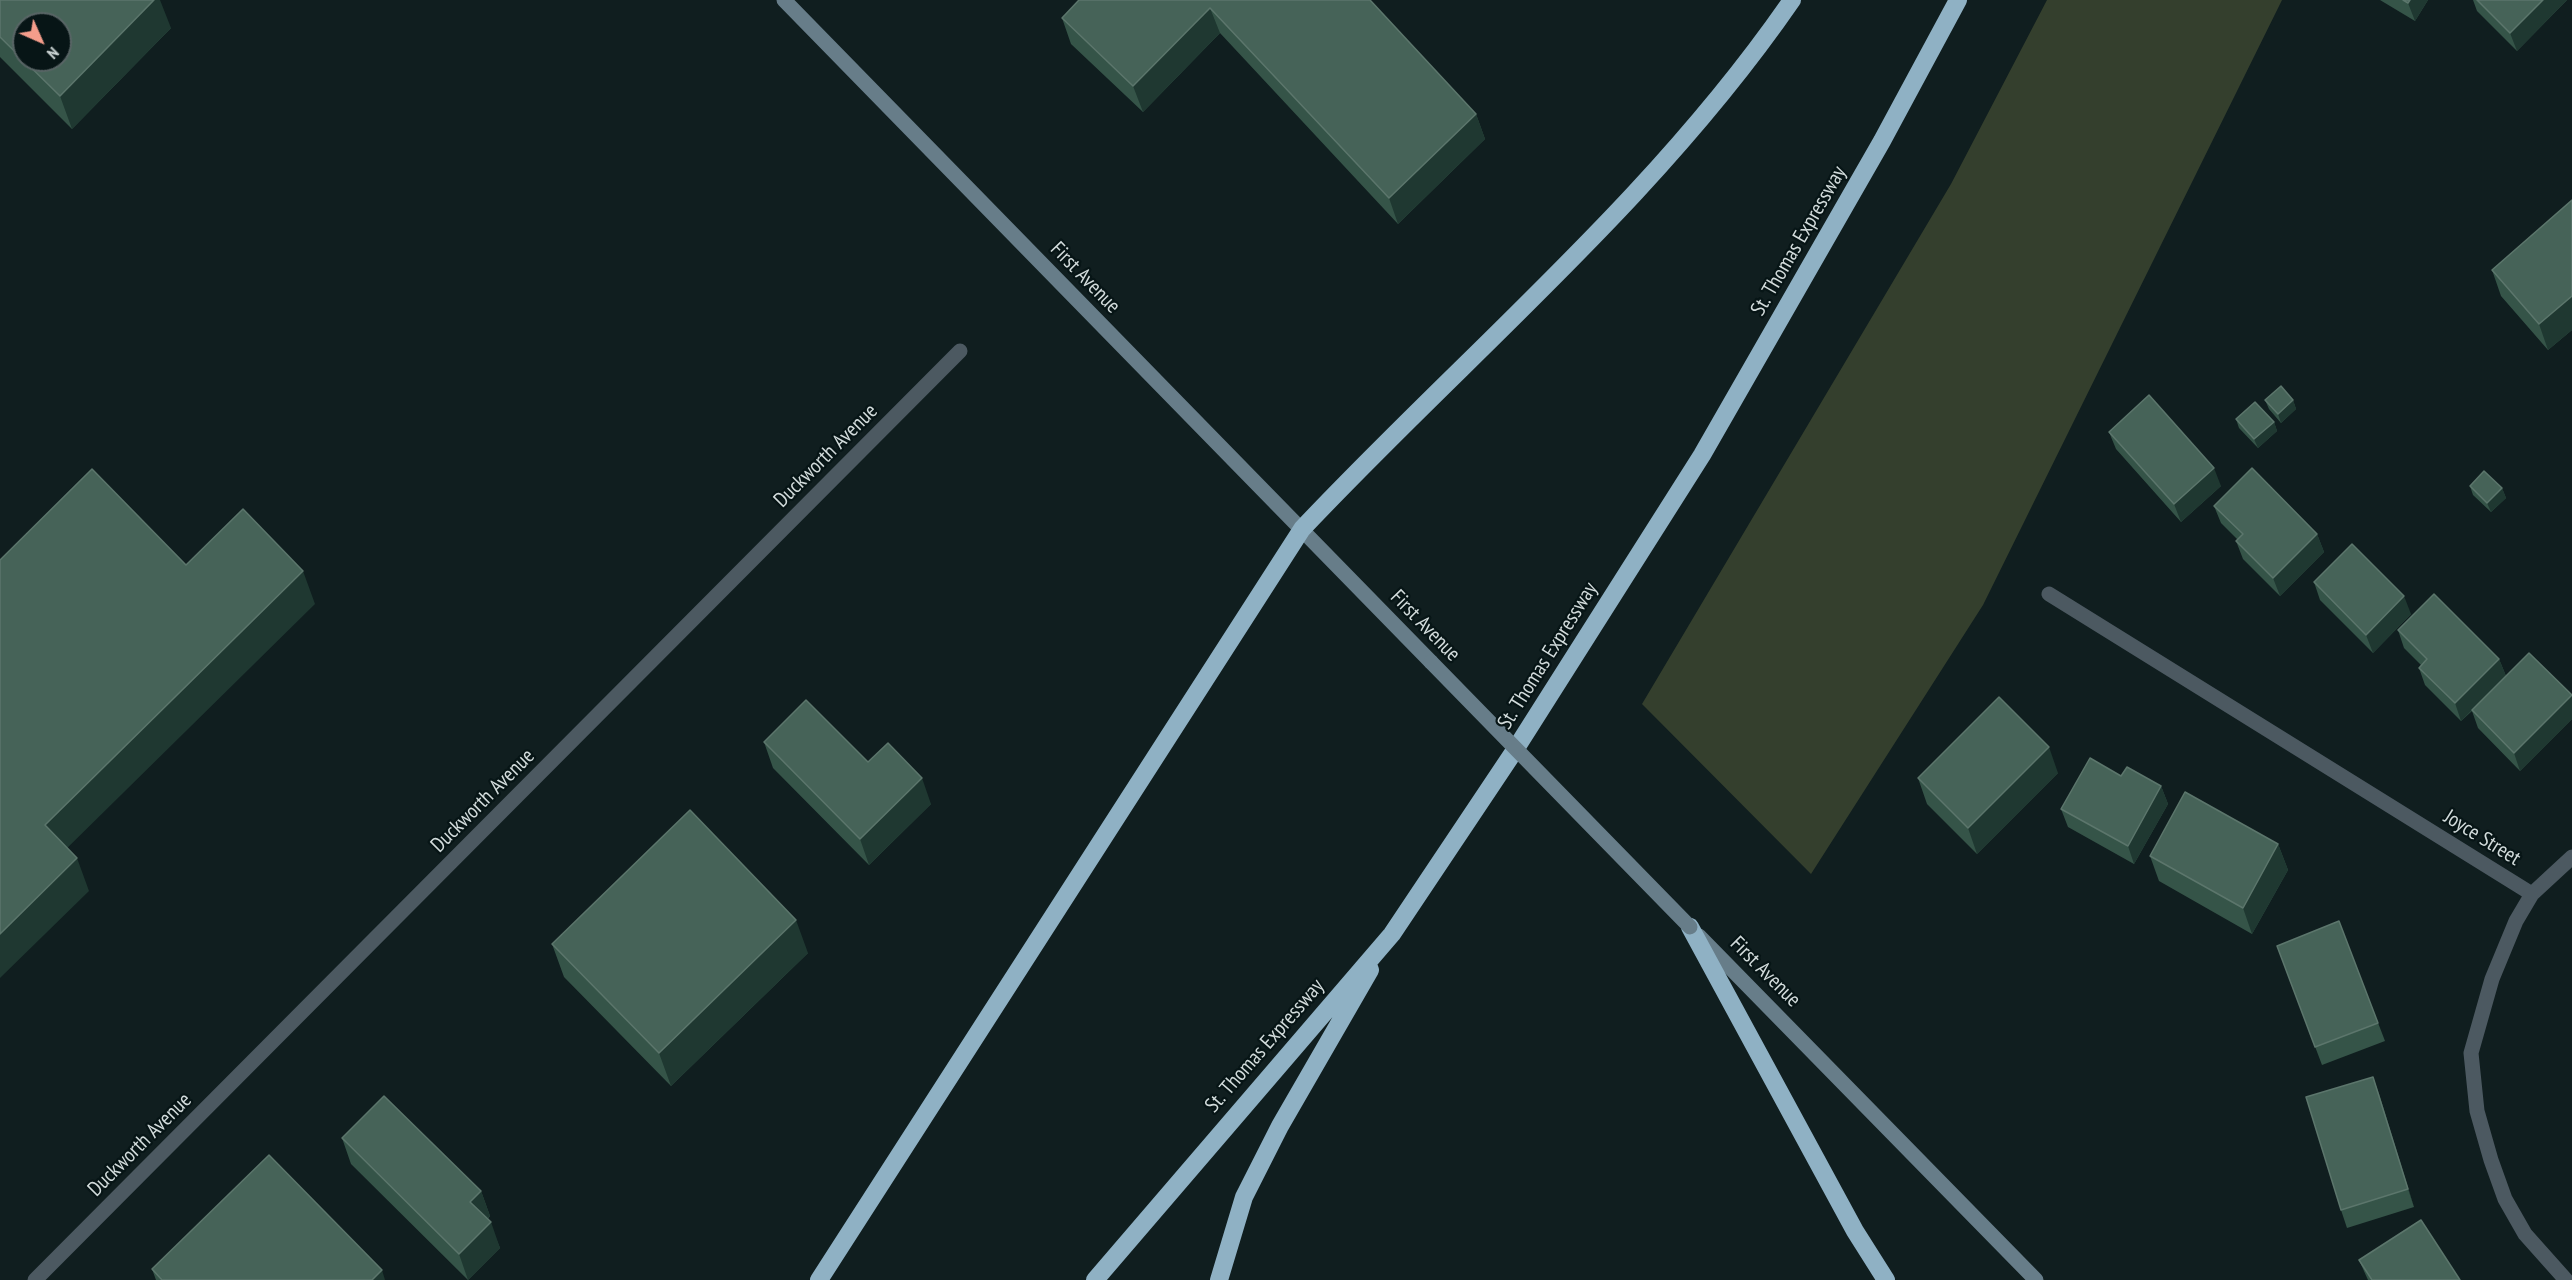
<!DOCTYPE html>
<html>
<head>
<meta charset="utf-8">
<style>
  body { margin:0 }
  #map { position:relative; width:2572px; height:1280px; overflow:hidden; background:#101e1f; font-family:"PT Sans Narrow",sans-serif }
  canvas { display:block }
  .north { position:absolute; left:12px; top:12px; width:60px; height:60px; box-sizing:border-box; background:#071516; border:2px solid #586465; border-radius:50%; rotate:135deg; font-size:16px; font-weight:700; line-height:24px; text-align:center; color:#d2dbdb }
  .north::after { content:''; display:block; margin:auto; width:21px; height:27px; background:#f49d8b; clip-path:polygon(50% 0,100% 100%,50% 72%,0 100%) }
</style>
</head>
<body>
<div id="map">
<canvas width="2572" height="1280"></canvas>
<div class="north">N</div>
</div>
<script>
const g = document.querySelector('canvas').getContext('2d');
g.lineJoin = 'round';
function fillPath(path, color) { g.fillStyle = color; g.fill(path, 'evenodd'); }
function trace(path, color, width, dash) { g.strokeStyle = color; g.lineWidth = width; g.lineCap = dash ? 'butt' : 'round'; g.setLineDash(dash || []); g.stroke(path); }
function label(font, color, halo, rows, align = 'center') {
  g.font = font + ' "PT Sans Narrow",sans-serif'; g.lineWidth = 4.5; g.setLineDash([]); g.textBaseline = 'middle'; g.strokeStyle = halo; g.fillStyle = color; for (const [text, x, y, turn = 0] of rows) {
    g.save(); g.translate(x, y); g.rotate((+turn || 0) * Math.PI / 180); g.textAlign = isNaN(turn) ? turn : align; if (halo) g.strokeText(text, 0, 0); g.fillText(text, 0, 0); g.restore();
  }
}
fillPath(new Path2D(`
  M2047 0H2282L1983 605 1811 874 1642 704 1951 184Z`), '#343f2d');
trace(new Path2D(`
  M2049 594 2532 894
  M35 1280 960 351
  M2566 1280 2525 1234 2505 1199 2491 1160 2477 1111 2471 1053 2492 979 2516 921 2532 894 2572 857`), '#4c5961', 15);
trace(new Path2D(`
  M784 0 1431 662
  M1699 936 2036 1280`), '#677d89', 15);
trace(new Path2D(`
  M1690 927 1855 1231 1886 1280
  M819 1280 1302 529C1467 354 1655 199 1792 0
  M1095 1280 1392 934 1513 753 1702 455 1882 141 1958 0
  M1219 1280 1244 1197 1280 1126 1370 970`), '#8fb1c4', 18);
trace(new Path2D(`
  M1431 662 1690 927`), '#677d89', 15);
fillPath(new Path2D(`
  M0 0 171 28 72 129 0 57Z
  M1079 0H1370L1476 114 1485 139 1398 224 1220 33 1143 112 1071 44 1062 18Z
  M2380 0H2428L2415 21Z
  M2473 0H2567L2517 51 2477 11Z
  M2572 200V330L2548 350 2501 296 2492 270Z
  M2265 400H2293L2296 409 2281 423 2269 409Z
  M2236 419 2274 422 2277 431 2258 448 2239 428Z
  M2109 432 2221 486 2181 522 2116 449Z
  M2470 486 2502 488 2506 498 2491 512 2473 495Z
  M2214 506 2317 534 2324 552 2280 596 2243 559 2236 541 2238 540 2221 523Z
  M2314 582 2411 614 2373 653 2320 600Z
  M2398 630 2499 659 2506 676 2572 695V719L2520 771 2478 728 2472 711 2461 721 2425 685 2419 668 2421 665 2404 648Z
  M764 742 868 762 931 804 869 865 773 768Z
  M2058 773 1977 854 1927 804 1918 778Z
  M2121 776 2161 786 2168 804 2134 864 2068 827 2061 809Z
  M2278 844 2288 870 2252 934 2159 881 2150 856Z
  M2339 921 2385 1041 2322 1065 2277 946Z
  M552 944 808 953 671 1086 564 977Z
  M2373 1077 2379 1094 2414 1207 2347 1228 2341 1210Z
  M342 1138 481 1191 490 1216 488 1219 500 1248 468 1280 351 1164Z
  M2359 1260 2460 1280H2368Z
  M152 1269 385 1280H156Z`), '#355448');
fillPath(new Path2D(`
  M154 0H160L171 28 72 129 60 96Z
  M2410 0H2428L2415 21 2408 3Z
  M2543 0H2567L2517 51 2510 33Z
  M1210 8 1220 33 1143 112 1133 86Z
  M1476 114 1485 139 1398 224 1389 198Z
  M2572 296V330L2548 350 2539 324Z
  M2293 400 2296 409 2281 423 2278 414Z
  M2274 422 2277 431 2258 448 2254 439Z
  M2214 468 2221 486 2181 522 2174 504Z
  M2502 488 2506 498 2491 512 2487 503Z
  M2317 534 2324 552 2280 596 2273 578Z
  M303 571 315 604 57 858 45 825Z
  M2404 596 2411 614 2373 653 2366 635Z
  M2499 659 2506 676 2461 721 2455 703Z
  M2572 695V719L2520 771 2514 753Z
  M2049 747 2058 773 1977 854 1968 828Z
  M922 778 931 804 869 865 860 839Z
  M2161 786 2168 804 2134 864 2128 846Z
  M2278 844 2288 870 2252 934 2243 908Z
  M77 858 89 891 0 978V934Z
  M796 920 808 953 671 1086 659 1053Z
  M2373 1077 2379 1094 2414 1207 2408 1189Z
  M481 1191 490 1216 479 1227 470 1202Z
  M491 1222 500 1248 468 1280 459 1254Z
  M382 1270 385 1280H372Z`), '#1f3831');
const building = new Path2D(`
  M0 0H154L60 96 0 37ZM24 24H60V60H24Z
  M1079 0H1370L1476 114 1389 198 1210 8 1133 86 1062 18Z
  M2403 0H2410L2408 3Z
  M2477 0H2543L2510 33Z
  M2572 200V296L2539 324 2492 270Z
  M2281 386 2293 400 2278 414 2265 400Z
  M2149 395 2214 468 2174 504 2109 432Z
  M2255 402 2274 422 2254 439 2236 419Z
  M2252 468 2317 534 2273 578 2236 541 2243 534 2214 506Z
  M92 469 186 565 243 509 303 571 45 825 77 858 0 934V560Z
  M2484 471 2502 488 2487 503 2470 486Z
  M2352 544 2404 596 2366 635 2314 582Z
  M2434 594 2499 659 2455 703 2419 668 2427 659 2398 630Z
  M2529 653 2572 695 2514 753 2472 710Z
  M1999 697 2049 747 1968 828 1918 778Z
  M806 700 868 762 888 743 922 778 860 839 764 742Z
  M2090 758 2121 776 2127 767 2161 786 2128 846 2061 809Z
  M2185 792 2278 844 2243 908 2150 856Z
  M690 810 796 920 659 1053 552 944Z
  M2339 921 2378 1023 2315 1047 2277 946Z
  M2373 1077 2408 1189 2341 1210 2306 1097Z
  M384 1096 481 1191 470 1202 491 1222 459 1254 342 1138Z
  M269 1155 382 1270 372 1280H162L152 1269Z
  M2421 1220 2460 1280H2372L2359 1260Z`);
fillPath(building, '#466358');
trace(building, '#5c766c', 1.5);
label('21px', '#d2dbdb', '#071516', [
  ["St. Thomas Expressway",1799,241,-60],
  ["First Avenue",1085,278,46],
  ["Duckworth Avenue",826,456,-45],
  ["First Avenue",1425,626,46],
  ["St. Thomas Expressway",1548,656,-58],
  ["Duckworth Avenue",483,801,-45],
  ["Joyce Street",2482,838,32],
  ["First Avenue",1765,972,45],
  ["St. Thomas Expressway",1265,1046,-49],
  ["Duckworth Avenue",140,1145,-45]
]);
</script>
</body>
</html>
